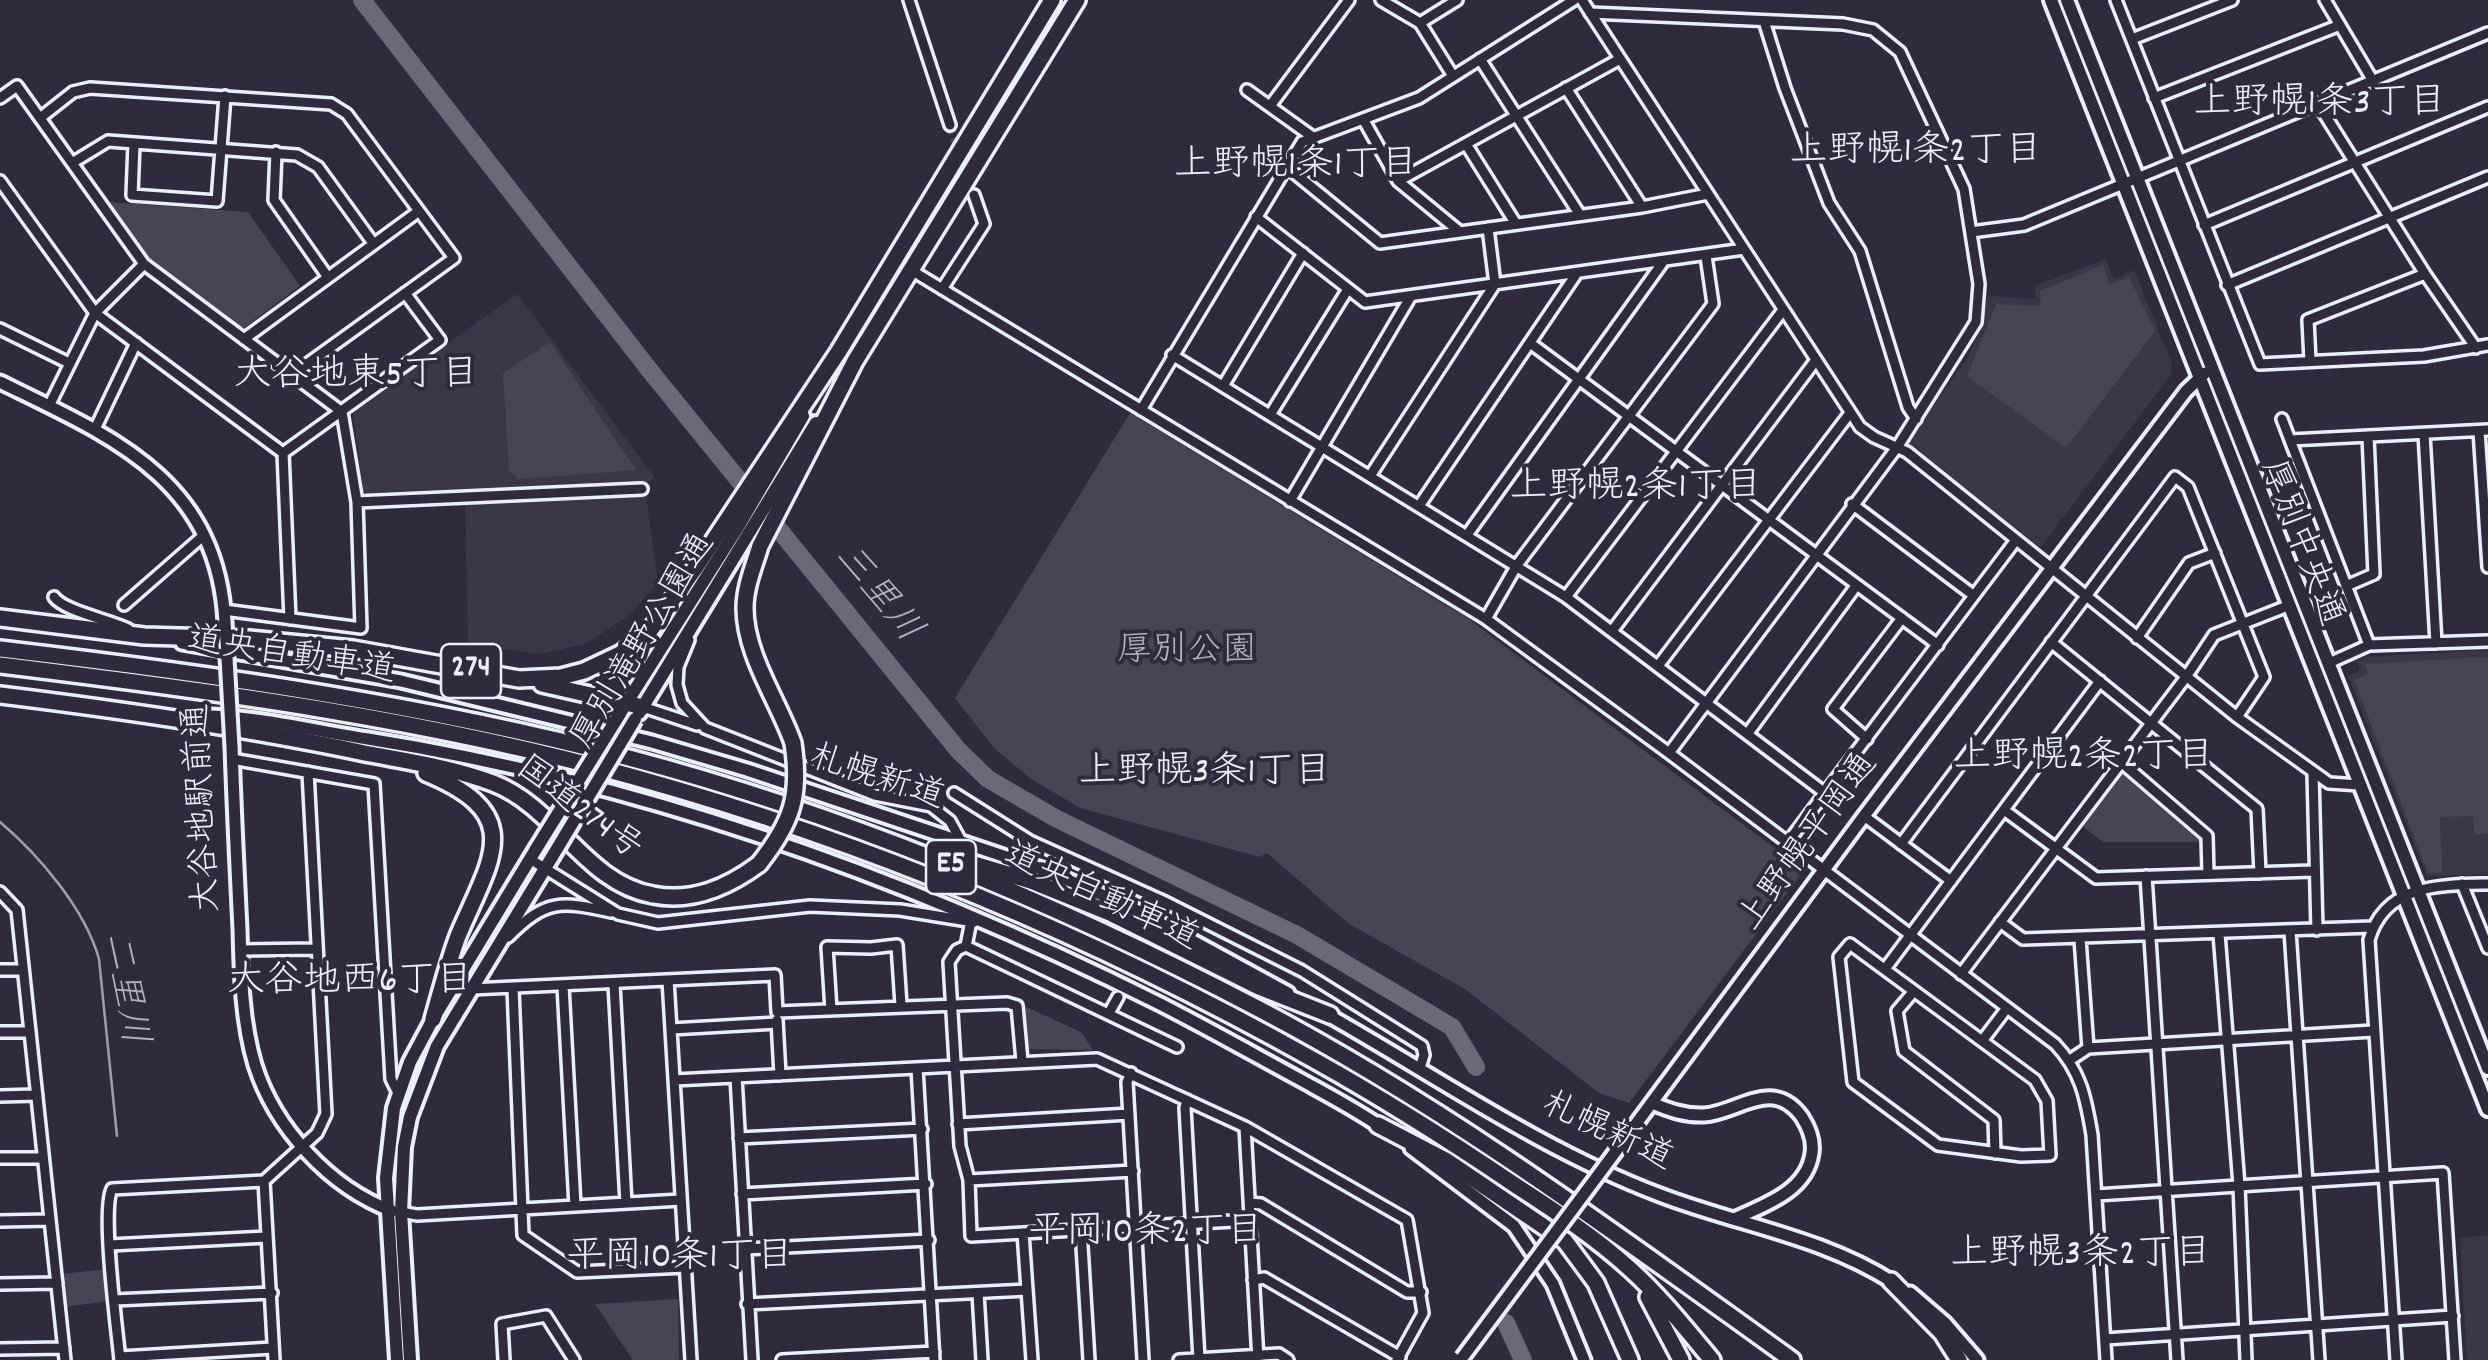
<!DOCTYPE html>
<html>
<head>
<meta charset="utf-8">
<style>
  body { margin:0 }
  canvas { display:block; background:#2f2a3d }
</style>
</head>
<body>
<canvas width="2488" height="1360"></canvas>
<script>
const g = document.querySelector('canvas').getContext('2d');
g.lineJoin = 'round';
function fillPath(path, color) { g.fillStyle = color; g.fill(path, 'evenodd'); }
function trace(path, color, width, dash) { g.strokeStyle = color; g.lineWidth = width; g.lineCap = dash ? 'butt' : 'round'; g.setLineDash(dash || []); g.stroke(path); }
function label(font, color, halo, rows, align = 'center') {
  g.font = font + ' Dekko,"Klee One",sans-serif'; g.lineWidth = 8; g.setLineDash([]); g.textBaseline = 'middle'; g.strokeStyle = halo; g.fillStyle = color; for (const [text, x, y, turn = 0] of rows) {
    g.save(); g.translate(x, y); g.rotate((+turn || 0) * Math.PI / 180); g.textAlign = isNaN(turn) ? turn : align; if (halo) g.strokeText(text, 0, 0); g.fillText(text, 0, 0); g.restore();
  }
}
fillPath(new Path2D(`
  M2106 259 2114 279 2134 270 2172 364 2170 376 2037 552 1905 444 1966 360 1980 333 1987 296 2036 299 2035 286Z
  M517 294 655 478 648 482 367 494 363 491 353 411Z
  M646 494 658 583 631 614 585 644 541 654 468 644 465 504Z
  M2488 650V874L2427 876 2348 676 2360 670 2357 661 2367 657Z
  M2488 1235V1360H2467L2460 1238Z`), '#3b3749');
fillPath(new Path2D(`
  M109 202 248 212 300 286 245 327H239L148 258Z
  M2103 265 2109 284 2129 277 2155 331 2066 448 1967 376 1996 304 2041 306 2040 291Z
  M550 342 636 470 518 479 509 470 503 373Z
  M1130 413 1467 618 1800 867 1799 877 1629 1103 1599 1093 1465 989 1349 924 1267 853 1260 857 1080 808 1031 779 994 748 955 698Z
  M2488 657V834H2474L2473 816 2440 817 2442 873H2428L2354 680 2368 673 2365 664Z
  M2121 762 2208 842H2103L2076 821Z
  M1022 1005 1081 1032 1093 1050 1027 1049Z
  M107 1269 109 1301 64 1307 61 1274Z
  M678 1299 679 1360H633L595 1304Z`), '#464455');
trace(new Path2D(`
  M0 822C39 855 85 909 99 959L117 1136`), '#9c9fab', 2.5);
trace(new Path2D(`
  M362 0 651 372 958 750 988 779 1057 819 1297 935 1452 1027 1476 1067
  M1506 1323 1523 1360`), '#696978', 18);
trace(new Path2D(`
  M950 125 974 195
  M1118 997 1148 931`), '#4b4859', 9, [9, 4.5]);
const minor = new Path2D(`
  M909 0 950 125
  M1381 0 1420 23 1453 76
  M1582 0 1860 427 1874 437 1907 452 2237 717 2329 783 2360 785
  M2116 0 2260 364 2424 356 2488 345
  M2325 0 2373 81
  M1590 13 1843 24 1873 30 1900 52 1964 189 1979 284 1976 322 1898 446 1669 753
  M1764 21 1785 88 1829 203 1860 251 1908 407 1916 419
  M1420 23 1457 0
  M2132 39 2232 0
  M1480 59 1580 215
  M1566 88 1642 207
  M1247 90 1314 138
  M0 98 17 86 144 264 342 412 357 502 361 628 224 610
  M2154 98 2340 25
  M2318 104 2425 274 2476 348
  M1270 106 1349 0
  M40 118 73 92 90 88 331 104 347 114 454 258 292 375
  M1363 119 1398 181 1460 232
  M134 144 132 195 217 201 225 96
  M1466 144 1516 224
  M276 152 274 200 327 276
  M72 163 108 141 297 155 318 167 373 243
  M1287 167 1380 243 1642 207 1708 194
  M0 181 95 313 283 453 290 619
  M1398 181 1620 59
  M1256 217 1365 302 1744 249
  M2204 225 2488 107
  M1971 232 2024 225 2488 33
  M911 270 1486 619 1669 753 2055 1044C2081 1071 2086 1099 2092 1135L2106 1360
  M2227 285 2488 177
  M942 289 984 224 974 195
  M0 329 69 363
  M244 339 419 211
  M1530 343 1938 645
  M1172 355 1566 597 1825 793
  M2310 361 2308 320 2425 274
  M1223 386 1303 253
  M49 406 95 313 144 264
  M1141 410 1302 142 1419 98 1574 0
  M1270 415 1348 289
  M2282 419 2290 440
  M95 429 136 343
  M2479 431 2488 567
  M2424 434 2436 643
  M283 453 440 340 405 293
  M1370 476 1495 284 1488 228
  M1290 501 1411 296
  M357 502 642 489
  M1852 504 1973 595
  M1419 506 1577 273
  M1467 535 1663 262
  M2346 586 2374 574 2368 436
  M54 597C64 611 110 620 128 629
  M1566 597 1783 310
  M124 605 203 536
  M1486 619 1517 565 1713 304 1706 256
  M1612 631 1816 360
  M2137 638 2189 563 2215 553
  M689 640 678 667 677 685 682 703 705 728 875 795 931 806 950 821 961 841
  M2051 642 2257 809 2260 873
  M2369 645 2290 440 2488 430
  M2329 663 2369 645 2488 641
  M1658 666 1850 413
  M643 707 697 725
  M1748 733 1856 586
  M1867 739 1833 709 1902 618
  M232 759 374 784 391 1079 398 1093
  M2121 762 2207 836 2208 874
  M2313 773 2317 930
  M954 793 1030 841 1163 901
  M2004 810 2096 878 2313 871
  M1864 816 1951 881
  M1788 842 2016 540
  M1901 844 2175 477 2188 487 2264 677 2237 717
  M530 859 618 914 658 923 810 906 900 910 974 922
  M2146 876 2177 1360
  M2462 884 2488 948
  M0 892 17 910 65 1360
  M1155 914 1163 901 1302 971 1422 1046 1424 1055 1420 1068
  M971 921 966 946 957 950 949 962 960 1146 969 1180 971 1236 1251 1220
  M2000 922 2023 939 2372 927
  M2290 931 2319 1360
  M2219 934 2239 1185 2246 1360
  M508 937C546 899 560 901 611 912
  M1850 944 2035 1080 2047 1101 2050 1155 2021 1156 1938 1145 1853 1082 1839 957Z
  M966 946 1177 1047
  M240 950 316 949
  M1885 969 2100 681
  M0 970H23
  M1961 974 2186 677 2214 635 2290 605
  M668 980 691 1360
  M614 984 626 1203
  M563 986 575 1206
  M471 989 775 975 777 1012 1007 1003 1017 1006 1022 1061
  M513 989 523 1235 577 1272 685 1267
  M1914 991 1897 1011 1904 1051 1994 1120 1995 1153
  M831 1010 827 947 871 948 897 945 901 1005
  M1109 1013 1118 997
  M777 1020 780 1075
  M671 1029 777 1023
  M0 1032H30
  M1982 1041 2007 1008
  M2088 1048 2373 1031
  M2070 1060 2088 1048 2080 939
  M917 1068 934 1360
  M1131 1073 1127 1082 1143 1360
  M736 1077 752 1360
  M674 1080 1097 1059 1245 1127 1258 1360
  M0 1096 37 1095
  M1187 1100 1185 1108 1199 1359
  M958 1124 1129 1114
  M1245 1127 1407 1220 1423 1313 1397 1360
  M739 1138 922 1129
  M0 1158H43
  M969 1180 1133 1171
  M264 1181 274 1360
  M742 1194 926 1184
  M2096 1195 2443 1173 2455 1360
  M1250 1203 1261 1204 1407 1292H1421
  M401 1212 417 1215 681 1200
  M0 1221 50 1220
  M1081 1230 1089 1360
  M1023 1233 1032 1360
  M110 1245 267 1237
  M745 1249 929 1240
  M1253 1280 1264 1278 1400 1357
  M0 1284 57 1283
  M978 1293 982 1360
  M114 1300 272 1293
  M747 1304 1027 1290
  M2105 1339 2453 1316
  M0 1349 64 1348
  M120 1357 273 1348
  M120 1360C117 1329 101 1211 112 1189L264 1181 317 1133 326 1114 308 772
  M504 1360 502 1324 546 1316 574 1360
  M782 1360 934 1352
  M1179 1360 1279 1354 1288 1360
  M2396 1360 2369 940C2385 884 2439 885 2488 884`);
const tertiary = new Path2D(`
  M0 382C112 437 217 479 225 622
  M182 643 401 681 652 742 747 770 1045 870 1134 909 1288 993
  M188 716C248 714 309 730 368 739 644 783 911 879 1160 1004 1207 1028 1253 1054 1299 1079 1328 1095 1357 1110 1384 1129
  M232 747C234 808 237 869 240 929 241 974 242 1022 255 1065 275 1128 329 1187 392 1211
  M1326 1014C1436 1076 1541 1150 1660 1195 1738 1225 1823 1237 1894 1283
  M1652 1103C1669 1110 1685 1116 1704 1115 1738 1113 1772 1076 1802 1117 1809 1128 1814 1140 1812 1153 1807 1191 1765 1205 1734 1219
  M1411 1148 1514 1226 1553 1284 1584 1360
  M1613 1155 1864 816 2186 391 2205 373
  M1910 1293 1945 1323 1977 1360`);
const secondary = new Path2D(`
  M2051 0 2488 1109
  M2067 0 2488 1068
  M622 710 738 527 803 416
  M639 713 816 423
  M397 1360 386 1178 394 1108 410 1062 433 1019 536 849
  M410 1360 401 1212 404 1147 410 1117 437 1046 552 857`);
const trunk = new Path2D(`
  M0 618 144 636 249 639 353 649 519 679 561 677 584 671 620 654 649 632 696 567 839 351 1052 0
  M542 684 643 707
  M0 695C121 710 241 727 360 752 405 761 451 767 493 783 556 807 585 883 653 895 693 903 728 887 759 864
  M793 743C778 700 745 655 745 608 745 587 754 566 760 546L855 361 1077 0
  M426 773C528 815 491 858 458 936 448 963 441 991 433 1019`);
const motorway = new Path2D(`
  M0 649C212 674 423 704 629 758 848 816 1059 904 1259 1009 1448 1108 1619 1236 1792 1360
  M0 665C213 691 427 719 634 777 871 843 1100 940 1314 1060 1384 1099 1450 1141 1515 1185 1555 1211 1595 1237 1630 1269 1660 1296 1686 1329 1712 1360
  M947 856 1031 881 1110 913 1259 987 1330 1015
  M1378 1125 1447 1161 1565 1241 1596 1283 1630 1360
  M1891 1281 1942 1333 1959 1360
  M1648 1297 1681 1360`);
trace(minor, '#e8f1f8', 16);
trace(tertiary, '#e8f1f8', 19);
trace(secondary, '#e8f1f8', 20);
trace(trunk, '#e8f1f8', 22);
trace(motorway, '#e8f1f8', 22);
trace(minor, '#2f2a3d', 9);
trace(tertiary, '#2f2a3d', 11);
trace(secondary, '#2f2a3d', 12);
trace(trunk, '#2f2a3d', 15);
trace(motorway, '#2f2a3d', 15);
const tertiaryBridge = new Path2D(`
  M225 622 232 747
  M1462 1358 1613 1155`);
const secondaryBridge = new Path2D(`
  M536 849 621 712
  M552 857 635 719`);
const trunkBridge = new Path2D(`
  M759 864C792 822 801 796 793 743`);
trace(tertiaryBridge, '#e8f1f8', 19, []);
trace(secondaryBridge, '#e8f1f8', 20, []);
trace(trunkBridge, '#e8f1f8', 22, []);
trace(tertiaryBridge, '#2f2a3d', 11);
trace(secondaryBridge, '#2f2a3d', 12);
trace(trunkBridge, '#2f2a3d', 15);
for (const [x, y, w] of [
  [471,671,60],
  [951,867,50]
]) { const box = new Path2D(); box.roundRect(x - w / 2, y - 27, w, 54, 8); g.fillStyle = '#2f2a3d'; g.fill(box); trace(box, '#e8f1f8', 2.5); }
label('bold 32px', '#e8f1f8', null, [
  ["274",471,671],
  ["E5",951,867]
]);
label('35px', '#e8f1f8', '#2f2a3d', [
  ["厚別中央通",2298,544,69],
  ["厚別滝野公園通",646,643,-59],
  ["道央自動車道",291,659,9],
  ["札幌新道",876,781,18],
  ["大谷地駅前通",206,808,-93],
  ["国道274号",577,811,37],
  ["上野幌平岡通",1811,844,-54],
  ["道央自動車道",1100,900,25],
  ["札幌新道",1606,1135,25]
]);
label('35px', '#afb4bf', '#2f2a3d', [
  ["厚別公園",1187,654]
]);
label('38px', '#e8f1f8', '#2f2a3d', [
  ["上野幌1条3丁目",2320,107],
  ["上野幌1条2丁目",1916,155],
  ["上野幌1条1丁目",1296,169],
  ["大谷地東5丁目",356,379],
  ["上野幌2条1丁目",1636,491],
  ["上野幌2条2丁目",2084,761],
  ["上野幌3条1丁目",1205,776],
  ["大谷地西6丁目",350,985],
  ["平岡10条2丁目",1146,1236],
  ["上野幌3条2丁目",2081,1258],
  ["平岡10条1丁目",680,1261]
]);
label('italic 38px', '#afb4be', '#2f2a3d', [
  ["三里川",875,596,51],
  ["二里川",121,989,80]
]);
</script>
</body>
</html>
